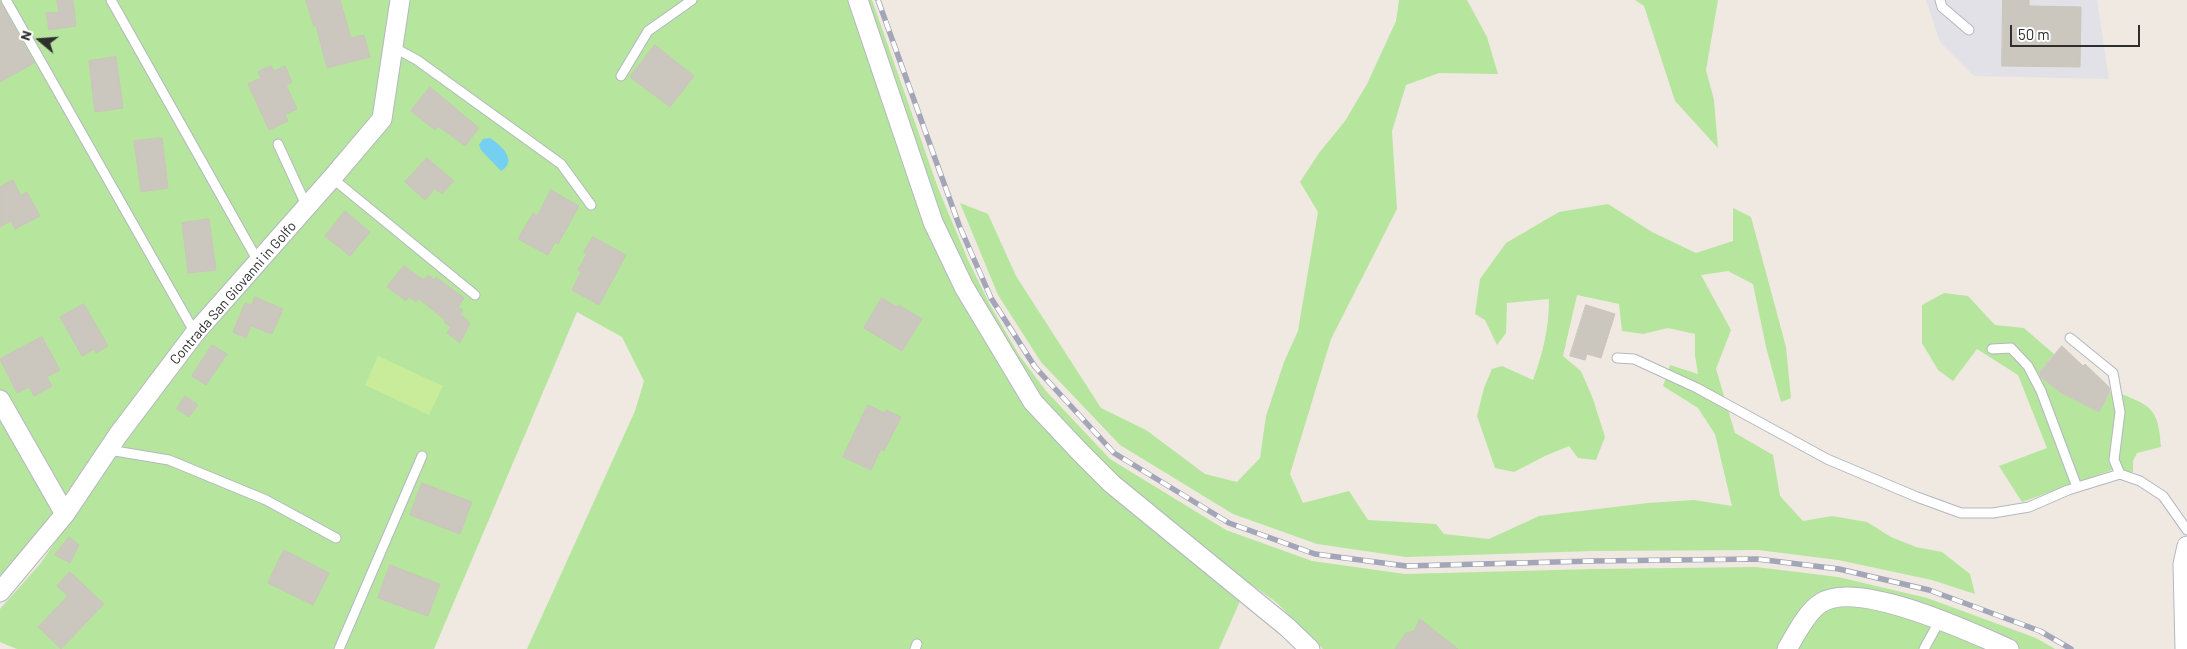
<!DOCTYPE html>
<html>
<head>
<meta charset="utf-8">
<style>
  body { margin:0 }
  #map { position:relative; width:2187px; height:649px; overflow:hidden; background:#efe9e1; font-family:Barlow,sans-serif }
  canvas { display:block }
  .north { position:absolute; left:15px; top:15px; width:50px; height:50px; -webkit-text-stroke:4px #fff; paint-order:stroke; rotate:288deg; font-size:14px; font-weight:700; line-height:20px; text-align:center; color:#2e2e2e }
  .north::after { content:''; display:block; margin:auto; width:18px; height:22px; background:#2e2e2e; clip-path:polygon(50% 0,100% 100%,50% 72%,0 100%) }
  .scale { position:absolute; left:2010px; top:25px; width:130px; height:22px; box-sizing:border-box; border:2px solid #2e2e2e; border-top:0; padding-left:6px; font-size:15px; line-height:18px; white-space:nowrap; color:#2e2e2e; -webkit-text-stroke:4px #fff; paint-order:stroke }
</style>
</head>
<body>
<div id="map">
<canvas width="2187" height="649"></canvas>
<div class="north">N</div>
<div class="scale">50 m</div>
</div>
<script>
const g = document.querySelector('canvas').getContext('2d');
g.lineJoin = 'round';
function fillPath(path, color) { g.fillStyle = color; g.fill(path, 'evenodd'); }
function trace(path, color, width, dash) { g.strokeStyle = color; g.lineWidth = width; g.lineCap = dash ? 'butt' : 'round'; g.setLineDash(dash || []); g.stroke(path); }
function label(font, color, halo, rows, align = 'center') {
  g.font = font + ' Barlow,sans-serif'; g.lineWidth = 4.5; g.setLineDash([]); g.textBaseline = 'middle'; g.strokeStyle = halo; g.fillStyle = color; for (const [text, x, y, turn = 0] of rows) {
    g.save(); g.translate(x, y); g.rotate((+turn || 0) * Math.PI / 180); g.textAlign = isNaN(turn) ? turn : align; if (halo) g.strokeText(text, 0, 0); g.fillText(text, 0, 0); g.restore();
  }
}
fillPath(new Path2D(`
  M1926 0H2097L2109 79 1974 76 1940 42Z`), '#e3e1e8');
fillPath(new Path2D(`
  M0 0H396L377 118 0 588Z
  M405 0H872L938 188 968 260 990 305 1019 355 1046 391 1110 459 1226 530 1312 561 1405 574 1593 569 1756 567 1838 577 1927 598 2036 638 2055 649H1323L1276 602 1246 581 1240 601 1219 649H527L635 411 644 381 622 337 577 312 434 649H17L0 642V609L40 564 128 437 202 341 382 133Z
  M1399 0H1467L1487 37 1498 74 1439 73 1406 85 1392 131 1397 209 1331 339 1290 474 1303 503 1349 491 1368 520 1436 524 1444 534 1489 539 1539 516 1648 503 1694 500 1732 506 1715 434 1698 408 1663 386 1670 365 1698 374 1695 355V334L1668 328 1643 334 1622 331 1619 304 1577 295 1563 356 1581 371 1593 399 1605 437 1596 460 1578 458 1569 446 1545 456 1514 472 1495 468 1477 416 1484 388 1492 369 1502 366 1533 380C1543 353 1549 328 1549 299L1507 303 1506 333 1497 345 1485 320 1475 314 1480 279 1506 243 1559 212 1608 204 1652 232 1696 253 1733 241V208L1751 217 1786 347 1791 398 1781 402 1766 347 1753 284 1728 271 1701 275 1731 330 1716 369 1735 433 1773 455 1780 496 1803 521 1832 516 1867 522 1891 537 1916 547 1942 552 1970 574 1975 594 1932 580 1838 560 1758 550 1593 551 1406 557 1317 544 1233 514 1120 445 1041 362 998 295 960 203 988 214 1016 276 1101 408 1146 430 1205 474 1237 482 1260 458 1266 416 1284 362 1298 331 1318 212 1300 182 1319 153 1345 121 1367 84 1396 21Z
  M1635 0H1718L1706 70 1714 100 1718 148 1675 101 1644 6Z
  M1944 293 1968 296 1995 325 2024 328 2054 354 2038 374 2060 392 2099 412 2112 390C2147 405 2159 404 2161 447L2137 453 2133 461V472L2112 470 2022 502 1999 466 2047 448 2018 375 1977 349 1953 381 1938 370 1922 343V305Z`), '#b6e59e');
fillPath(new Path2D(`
  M378 356 443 386 429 415 365 385Z`), '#c9ec9a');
fillPath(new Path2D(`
  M490 138C502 146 518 161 501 171L481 150 479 145 483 139Z`), '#75cff0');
const building = new Path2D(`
  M57 0H73L76 26 49 30 46 13 59 12Z
  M306 0H340L351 38 364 35 370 57 327 68 316 25 314 26Z
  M2003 0H2029V6L2081 7 2080 67 2002 66Z
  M0 2 34 63 0 82Z
  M655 45 694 76 670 107 630 77Z
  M116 57 123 108 95 112 89 61Z
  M271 66 274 71 285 66 292 82 286 85 297 109 285 115 288 121 269 130 248 84 261 78 258 72Z
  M430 87 479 128 465 146 438 126 435 130 411 111Z
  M162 138 168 188 141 192 134 141Z
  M427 158 454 181 442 194 435 188 425 200 405 182Z
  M13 180 21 196 27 192 40 216 15 229 11 221 0 227V187Z
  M551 190 579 206 558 244 555 242 548 255 518 239 533 213 537 216Z
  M345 211 370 232 350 256 325 236Z
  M209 219 216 270 188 273 182 223Z
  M593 237 626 255 599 305 572 290 581 272 578 270 587 254 584 252Z
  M404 266 424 280 428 275 434 280 436 277 464 298 458 307 463 310 460 314 470 323 460 343 447 333 451 327 444 322 445 320 419 299 416 302 409 297 406 301 387 287Z
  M255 297 283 309 272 334 251 326 246 338 233 332 245 303 252 305Z
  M882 298 897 307 899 305 922 319 902 351 864 328Z
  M84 304 108 346 96 353 94 349 82 356 60 317Z
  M1586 305 1615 314 1601 358 1587 354 1585 360 1570 356Z
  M42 337 60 370 47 377 52 386 34 396 29 387 17 393 0 359Z
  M212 345 227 354 206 385 192 376Z
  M2062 346 2083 366 2085 364 2109 387 2110 392 2099 412 2060 392 2041 377 2039 373Z
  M185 396 198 405 189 417 177 409Z
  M868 405 885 413 886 410 901 417 884 451 881 449 871 470 843 457Z
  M422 483 472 502 460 534 410 515Z
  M69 537 79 545 70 563 55 555Z
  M284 550 329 573 313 605 268 583Z
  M390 565 440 584 428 616 378 598Z
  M70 572 104 604 61 649 38 627 68 596 57 586Z
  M1420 619 1458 649H1395L1406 633 1414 631Z`);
fillPath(building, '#cbc7bf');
trace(building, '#cbc5ba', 1);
const lane = new Path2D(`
  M6 0 195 333
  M111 0 259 263
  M1940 0 1942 7 1969 30
  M393 47 417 60 561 164 591 205
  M621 76 648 31 692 0
  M278 144 307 207
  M332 178 475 295
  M2070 338 2113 373 2120 412 2114 460 2120 474
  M1992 349 2011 348 2028 366 2041 391 2077 487
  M1617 358 1634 359 1697 388 1827 459 1917 497 1961 513H1993L2029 507 2068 490 2120 474 2140 481 2163 496 2187 530
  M109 450 169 460 266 500 336 538
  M339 649 422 456
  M915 649 917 644
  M1924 649 1940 620`);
const street = new Path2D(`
  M858 0 933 222 964 287 1033 402 1080 452 1112 484 1287 627 1310 649
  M0 400 65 514
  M0 592 65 514 118 435 195 333 332 178 382 119 400 0
  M1787 649C1795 636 1807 611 1821 603 1857 579 1971 632 2009 649
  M2185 649 2183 564 2187 546`);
trace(lane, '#b4b7c1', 11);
trace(street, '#b4b7c1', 21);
trace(lane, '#fff', 9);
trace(street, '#fff', 19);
const rail = new Path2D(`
  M878 0 959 225 991 298 1035 367 1114 453 1229 523 1315 554 1406 566 1593 561 1757 559 1839 569 1929 590 2040 631 2071 649`);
trace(rail, '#a3a6b8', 5.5);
trace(rail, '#fff', 4, [11]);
label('14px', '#2e2e2e', '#fff', [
  ["Contrada San Giovanni in Golfo",233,293,-49]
]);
</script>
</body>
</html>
